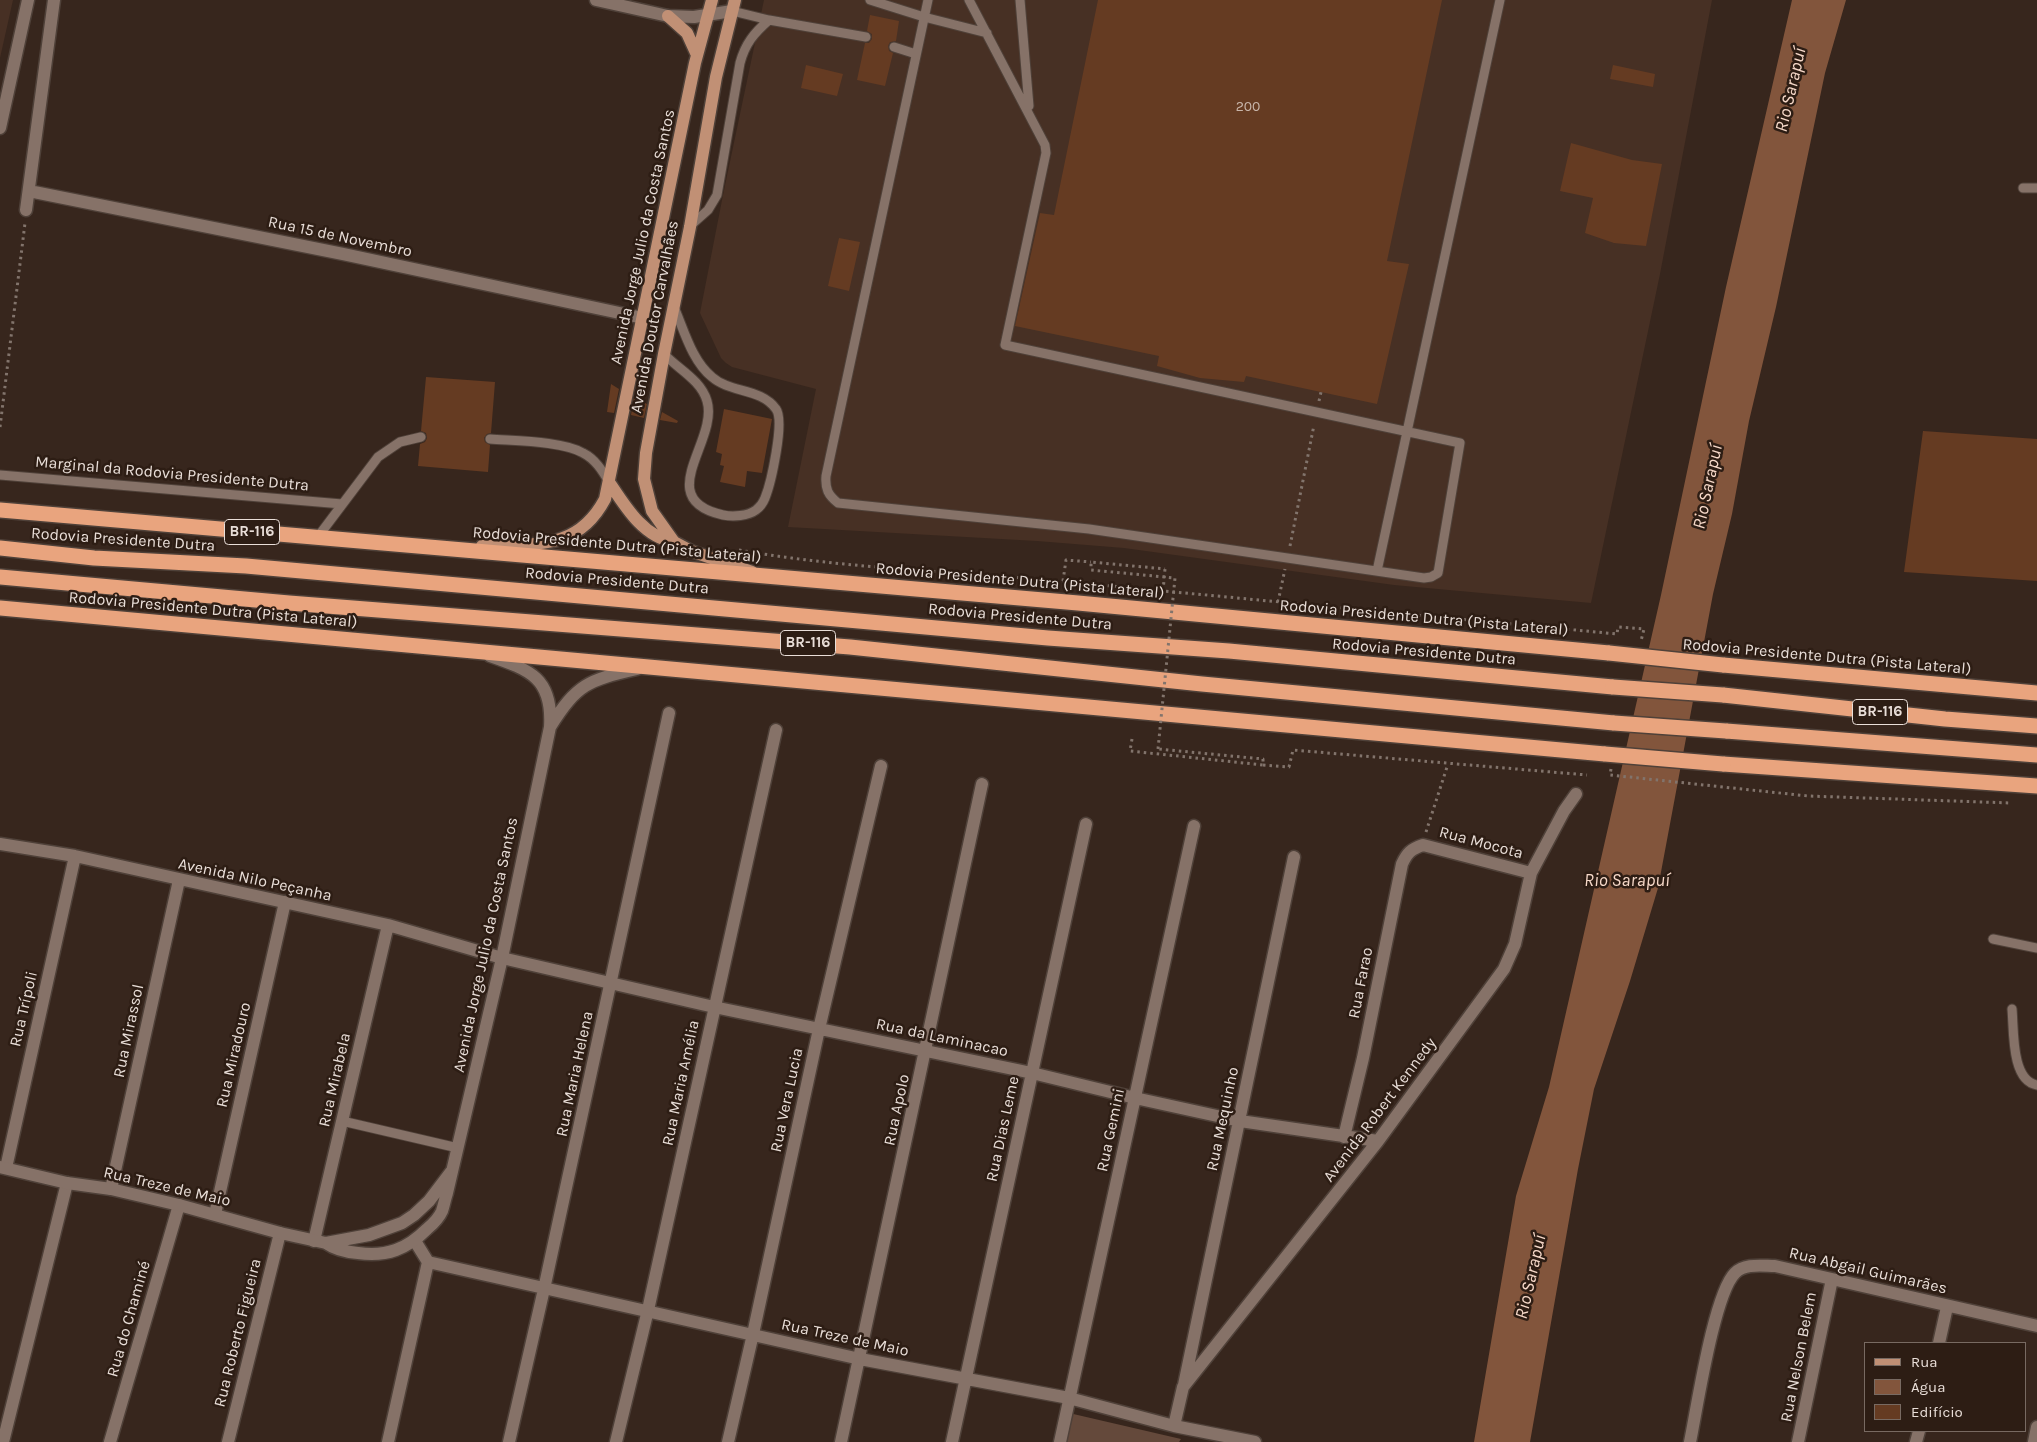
<!DOCTYPE html>
<html>
<head>
<meta charset="utf-8">
<style>
  body { margin:0 }
  #map { position:relative; width:2037px; height:1442px; overflow:hidden; background:#37261d; font-family:Karla,sans-serif }
  canvas { display:block }
  .legend { position:absolute; left:1864px; top:1342px; width:162px; height:90px; box-sizing:border-box; background:#2d1d14; border:1px solid #786a62; margin:0; padding:6px 9px; list-style:none; font-size:15px; color:#e9ded8 }
  .legend li { display:flex; align-items:center; gap:10px; height:25px }
  .legend b { width:25px; border:1px solid #786a62 }
</style>
</head>
<body>
<div id="map">
<canvas width="2037" height="1442"></canvas>
<ul class="legend">
<li><b style="height:6px;background:#c19075"></b>Rua</li>
<li><b style="height:14px;background:#82553c"></b>Água</li>
<li><b style="height:14px;background:#653b22"></b>Edifício</li>
</ul>
</div>
<script>
const g = document.querySelector('canvas').getContext('2d');
g.lineJoin = 'round';
function fillPath(path, color) { g.fillStyle = color; g.fill(path, 'evenodd'); }
function trace(path, color, width, dash) { g.strokeStyle = color; g.lineWidth = width; g.lineCap = dash ? 'butt' : 'round'; g.setLineDash(dash || []); g.stroke(path); }
function label(font, color, halo, rows, align = 'center') {
  g.font = font + ' Karla,sans-serif'; g.lineWidth = 5; g.setLineDash([]); g.textBaseline = 'middle'; g.strokeStyle = halo; g.fillStyle = color; for (const [text, x, y, turn = 0] of rows) {
    g.save(); g.translate(x, y); g.rotate((+turn || 0) * Math.PI / 180); g.textAlign = isNaN(turn) ? turn : align; if (halo) g.strokeText(text, 0, 0); g.fillText(text, 0, 0); g.restore();
  }
}
fillPath(new Path2D(`
  M0 0H13L0 58Z
  M764 0H1712L1660 274 1591 603 1394 585 1124 548 1037 541 788 527 816 389 732 367 726 363 721 358 700 313 723 195Z`), '#473024');
fillPath(new Path2D(`
  M1069 1413 1181 1439 1179 1442H1064Z`), '#64493b');
fillPath(new Path2D(`
  M1792 0H1846L1825 73 1776 307 1749 421 1732 514 1713 594 1658 888 1630 981 1594 1089 1578 1169 1530 1442H1474L1516 1196 1549 1087 1661 595 1726 287Z`), '#82553c');
fillPath(new Path2D(`
  M1098 0H1442L1387 261 1409 264 1377 404 1246 376 1244 382 1200 378 1157 366 1159 356 1015 326 1040 213 1054 215Z
  M870 15 899 21 896 41 890 42 888 46 889 51 893 53 885 86 857 80 865 43H869L872 39V34L867 31Z
  M806 65 843 74 837 96 801 88Z
  M1613 65 1655 74 1653 87 1610 79Z
  M1571 143 1632 160 1662 164 1646 246 1614 243 1585 233 1593 198 1560 191Z
  M839 238 860 242 849 291 828 286Z
  M426 377 495 382 491 433 487 434 484 438 485 442 490 445 488 472 418 466 420 444 425 442 427 438 426 433 421 431Z
  M611 384 619 389 614 413 607 412Z
  M634 397 647 404 644 418 631 415Z
  M724 409 772 419 762 473 747 471 745 487 720 482 724 466 720 465 722 454 716 452Z
  M662 412 678 421 677 423 660 420Z
  M1923 431 2037 439V581L1904 572Z`), '#653b22');
const lane = new Path2D(`
  M870 0 924 17 987 33
  M928 0 826 476C825 489 828 495 838 503L1089 529 1424 578 1431 577 1438 573 1460 443 1005 345 1046 153 1045 145 969 0
  M1020 0 1029 106
  M732 11 769 20
  M894 47 916 54
  M2023 188H2037
  M690 226 708 210 717 195 740 63C745 44 754 33 769 20L866 37
  M664 354C678 369 701 380 707 401 719 441 651 499 723 515 733 517 748 516 756 510 760 507 763 503 765 498 771 483 785 421 776 409 761 388 730 393 712 377 692 361 684 330 674 307
  M490 439C515 441 563 441 583 453 595 459 602 470 609 482
  M0 475 342 504
  M317 538 378 457 400 442 421 437
  M1377 571 1500 0
  M1993 939 2037 948
  M2012 1009C2014 1030 2011 1081 2037 1085
  M342 1121 458 1148`);
const street = new Path2D(`
  M29 191 343 254 643 318
  M26 210 54 0
  M0 844 75 856 388 925 502 958 714 1007 1032 1073 1135 1098 1240 1121 1378 1141
  M1344 1137 1363 1058 1402 864C1407 853 1411 849 1423 845L1531 873
  M6 1168 75 856
  M111 1189 179 880
  M215 1214 285 902
  M314 1241 388 925
  M428 1262 860 1359 1069 1398 1174 1426 1255 1442
  M1939 1343 1947 1307
  M1184 1385 1294 857
  M1174 1426 1183 1387 1378 1141 1504 969 1515 944 1531 873 1564 811 1576 794
  M3 1442 67 1183
  M110 1442 179 1205
  M228 1442 280 1233
  M388 1442 428 1262 415 1241
  M509 1442 544 1289 669 713
  M616 1442 648 1310 776 730
  M728 1442 753 1334 819 1029 881 766
  M841 1442 982 784
  M952 1442 1086 824
  M1060 1442 1194 826
  M1690 1442C1697 1408 1714 1294 1735 1273 1745 1263 1762 1266 1775 1266L2037 1326
  M1798 1442 1832 1279
  M1916 1442 1919 1431
  M2034 1442 2037 1427`);
const secondary = new Path2D(`
  M596 0 668 16 694 17 732 11
  M0 128 28 0
  M550 727C577 684 588 680 637 669
  M0 1167 67 1183 111 1189 179 1205 280 1233 326 1243 369 1235 402 1223 414 1215 429 1201 451 1172
  M326 1243C336 1250 346 1252 358 1253 387 1257 407 1249 427 1229 433 1224 439 1218 442 1211 444 1205 445 1199 447 1193L502 958 550 727C553 678 530 670 490 656`);
const primary = new Path2D(`
  M735 0 716 77 690 227 664 354 646 453 644 479 652 511 674 542 691 551 752 572
  M668 16 687 33 697 55
  M609 482C625 506 643 537 674 542
  M482 546C533 543 577 552 605 499L695 63 712 0`);
const highway = new Path2D(`
  M0 510 1078 603 1609 653
  M0 548 94 558 246 566 1048 638 1229 651 1613 687
  M0 577 289 603 850 647 1202 684 1614 723
  M0 608 1605 754
  M1723 665 2037 693
  M1723 695 1945 719 2037 726
  M1726 731 2037 755
  M1723 764 2037 786`);
trace(lane, '#4f4139', 11);
trace(street, '#4f4139', 15);
trace(secondary, '#4f4139', 15);
trace(primary, '#4f4139', 15);
trace(highway, '#4f4139', 18);
trace(new Path2D(`
  M1319 401 1321 392
  M0 427 25 223
  M1290 546 1314 425
  M739 550C841 568 945 571 1048 580 1238 598 1427 616 1617 634L1618 627 1644 629 1641 641
  M1063 581 1066 560 1091 562
  M1163 591 1165 569
  M1278 602 1285 569
  M1132 739 1130 751 1263 765V759L1158 749
  M1263 765 1289 767 1293 750 1587 775
  M1611 769 1610 775 1808 796 2011 803
  M1426 832 1448 764`), '#82746c', 3, [2.5, 4]);
trace(lane, '#867268', 9);
trace(street, '#867268', 12);
trace(secondary, '#867268', 12);
trace(primary, '#c19075', 12);
trace(highway, '#e9a47e', 15);
const highwayBridge = new Path2D(`
  M1609 653 1723 665
  M1613 687 1723 695
  M1614 723 1726 731
  M1605 754 1723 764`);
trace(highwayBridge, '#4f4139', 18, []);
trace(new Path2D(`
  M1158 749 1175 578 1091 570V562L1165 569`), '#82746c', 3, [2.5, 4]);
trace(highwayBridge, '#e9a47e', 15);
label('14px', '#c8b5aa', null, [
  ["200",1248,107]
]);
for (const [x, y, w] of [
  [252,532,55],
  [808,643,55],
  [1880,712,55]
]) { const box = new Path2D(); box.roundRect(x - w / 2, y - 12.5, w, 25, 4); g.fillStyle = '#2d1d14'; g.fill(box); trace(box, '#e9ded8', 1); }
label('bold 15px', '#e9ded8', null, [
  ["BR-116",252,532],
  ["BR-116",808,643],
  ["BR-116",1880,712]
]);
label('16px', '#e9ded8', '#2d1d14', [
  ["Rua 15 de Novembro",340,237,12],
  ["Avenida Jorge Julio da Costa Santos",643,237,-78],
  ["Avenida Doutor Carvalhães",655,317,-79],
  ["Marginal da Rodovia Presidente Dutra",172,474,5],
  ["Rodovia Presidente Dutra",123,540,4],
  ["Rodovia Presidente Dutra (Pista Lateral)",617,545,5],
  ["Rodovia Presidente Dutra",617,581,5],
  ["Rodovia Presidente Dutra (Pista Lateral)",1020,581,5],
  ["Rodovia Presidente Dutra (Pista Lateral)",213,610,5],
  ["Rodovia Presidente Dutra",1020,617,5],
  ["Rodovia Presidente Dutra (Pista Lateral)",1424,618,5],
  ["Rodovia Presidente Dutra",1424,652,5],
  ["Rodovia Presidente Dutra (Pista Lateral)",1827,657,5],
  ["Rua Mocota",1481,843,15],
  ["Avenida Nilo Peçanha",255,880,12],
  ["Avenida Jorge Julio da Costa Santos",486,945,-78],
  ["Rua Farao",1361,983,-79],
  ["Rua Trípoli",24,1009,-77],
  ["Rua Mirassol",129,1031,-78],
  ["Rua da Laminacao",942,1038,12],
  ["Rua Miradouro",234,1055,-77],
  ["Rua Maria Helena",575,1074,-78],
  ["Rua Mirabela",335,1080,-77],
  ["Rua Maria Amélia",681,1083,-78],
  ["Rua Vera Lucia",787,1100,-78],
  ["Rua Apolo",897,1110,-78],
  ["Avenida Robert Kennedy",1380,1110,-53],
  ["Rua Mequinho",1223,1119,-78],
  ["Rua Dias Leme",1003,1129,-78],
  ["Rua Gemini",1111,1130,-78],
  ["Rua Treze de Maio",167,1187,13],
  ["Rua Abgail Guimarães",1868,1271,13],
  ["Rua do Chaminé",129,1319,-74],
  ["Rua Roberto Figueira",238,1333,-76],
  ["Rua Treze de Maio",845,1338,12],
  ["Rua Nelson Belem",1799,1357,-79]
]);
label('italic 18px', '#f7d9c9', '#2d1d14', [
  ["Rio Sarapuí",1791,90,-77],
  ["Rio Sarapuí",1708,487,-78],
  ["Rio Sarapuí",1627,881],
  ["Rio Sarapuí",1531,1277,-77]
]);
</script>
</body>
</html>
